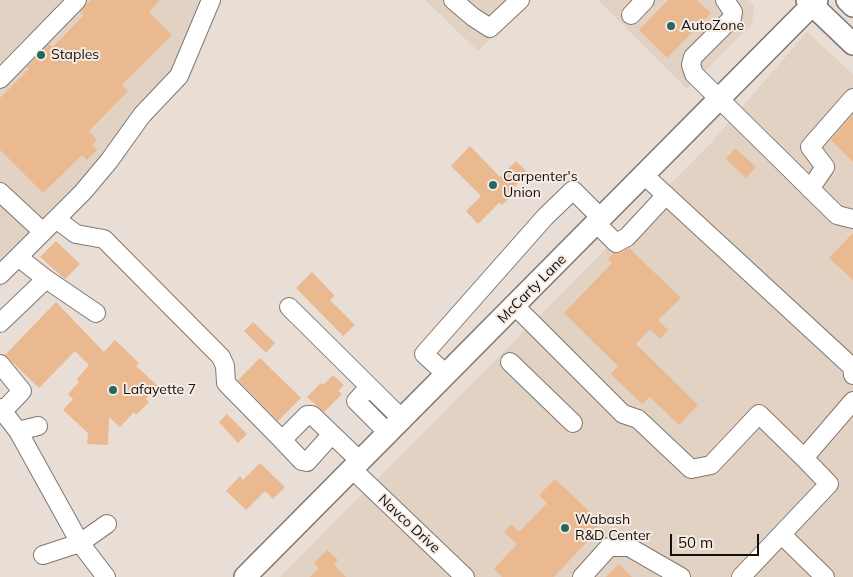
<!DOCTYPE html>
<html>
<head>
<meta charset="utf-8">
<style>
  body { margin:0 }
  #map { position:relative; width:853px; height:577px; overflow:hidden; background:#e8ded6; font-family:Mulish,sans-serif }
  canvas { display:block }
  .scale { position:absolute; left:670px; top:534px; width:89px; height:22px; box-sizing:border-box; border:2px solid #120f0c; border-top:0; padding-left:6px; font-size:15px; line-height:18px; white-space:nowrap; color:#120f0c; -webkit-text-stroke:4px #f6ebe3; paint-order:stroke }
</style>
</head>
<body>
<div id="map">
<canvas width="853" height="577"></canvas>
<div class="scale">50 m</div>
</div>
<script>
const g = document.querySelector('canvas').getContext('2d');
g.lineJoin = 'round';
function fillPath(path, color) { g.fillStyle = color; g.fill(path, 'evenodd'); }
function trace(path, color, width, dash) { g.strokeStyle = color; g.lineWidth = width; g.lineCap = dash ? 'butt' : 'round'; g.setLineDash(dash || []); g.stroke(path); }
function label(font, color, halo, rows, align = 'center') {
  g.font = font + ' Mulish,sans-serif'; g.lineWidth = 4; g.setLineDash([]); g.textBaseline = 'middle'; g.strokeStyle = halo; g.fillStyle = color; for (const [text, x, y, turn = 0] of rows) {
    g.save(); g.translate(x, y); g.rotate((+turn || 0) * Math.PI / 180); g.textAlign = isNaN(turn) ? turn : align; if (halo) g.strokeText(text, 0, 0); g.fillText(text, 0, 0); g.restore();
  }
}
fillPath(new Path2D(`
  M0 0H220L210 17 193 65 152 111 125 157 0 288Z
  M425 0H531L478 51Z
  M598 0H747L754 6 752 24 687 89Z
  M807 32 853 74V577H280L709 145Z`), '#e2d2c4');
fillPath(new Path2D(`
  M91 0H160L149 12 172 35 122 85 128 91 89 131 97 140 92 145 97 150 87 160 82 155 43 193 0 150V98L29 69 27 67 49 44 53 47 84 15 80 12Z
  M668 0H697L711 13 667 58 639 30Z
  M853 114V162L831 140Z
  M470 146 500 177 516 161 528 173 507 194 510 197 502 205 499 203 478 224 466 211 481 196 451 166Z
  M735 148 756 167 746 178 726 159Z
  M853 233V280L829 258Z
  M56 241 80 264 65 279 40 257Z
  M629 248 681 298 658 320 668 330 660 339 650 329 636 344 698 405 679 425 650 397 642 404 611 374 618 366 564 313 612 263 608 259 613 253H621Z
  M312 272 335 296 330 300 355 325 343 336 296 288Z
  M56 302 104 352 115 340 139 363 136 366 158 386 146 399 149 402 136 415 134 412 120 427 109 417 108 445 87 444 88 433 63 410 73 399 68 394 79 382 77 379 89 365 75 351 39 388 5 355Z
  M253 322 275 343 266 353 244 331Z
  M260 358 301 398 278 421 238 380Z
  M333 375 344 385 338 391 342 394 324 412 307 397 321 383 323 385Z
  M227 414 247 434 238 443 219 422Z
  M260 463 285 487 273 499 265 491 246 510 226 491 240 476 243 480Z
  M555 479 589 511 585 516 599 529 554 577H502L494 569 517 544 504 532 511 524 519 532 547 503 539 495Z
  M327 550 338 560 334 565 346 577H310L319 568 314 563Z
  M619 564 632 577H606Z`), '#ebb98f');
const minor = new Path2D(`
  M453 0 473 17 490 28 520 0
  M725 0 733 12 732 18 693 57 691 65 694 74 837 215 853 219
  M631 15 645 0
  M0 79 77 0
  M644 175 852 367 853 375
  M810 189 825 167 810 147 853 98
  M0 192 43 232
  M56 219 76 234 104 239 221 357 225 366 226 383 282 440
  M596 223 616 243 627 237 666 195
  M18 257 46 279
  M0 275 83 192 109 161 142 115 179 76 211 0
  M515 306 623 414 638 419 691 469 711 465 759 414 804 458
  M289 307 403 420
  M0 323 46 279 96 313
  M510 362 573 423
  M0 364 22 391 3 411
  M447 375 424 354 545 217 573 190 601 218
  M369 387 356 401 389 434
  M0 408 18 431 80 543 106 577
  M18 431 38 426
  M332 434 307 462 302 461 282 440 307 415H312L361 462
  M353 470 465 577
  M782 535 825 577
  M43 555 80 543 107 524
  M582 577 609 547H629L681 577
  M741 577 829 484 804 458 853 401`);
const major = new Path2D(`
  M807 0 853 44
  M847 0 853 6
  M245 577 817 0`);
trace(minor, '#807770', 20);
trace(major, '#807770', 24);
trace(minor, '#fff', 18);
trace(major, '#fff', 21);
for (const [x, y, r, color] of [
  [671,26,5,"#226a60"],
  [41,55,5,"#226a60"],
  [493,185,5,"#226a60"],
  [113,390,5,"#226a60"],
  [565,528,5,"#226a60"]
]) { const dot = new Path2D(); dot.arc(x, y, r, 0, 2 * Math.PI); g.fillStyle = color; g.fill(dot); trace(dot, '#f6ebe3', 2); }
label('14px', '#120f0c', '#f6ebe3', [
  ["AutoZone",681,26],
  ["Staples",51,55],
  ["Carpenter's",503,177],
  ["Union",503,193],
  ["Lafayette 7",123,390],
  ["Wabash",575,520],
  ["R&D Center",575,536]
], 'left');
label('14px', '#120f0c', '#f6ebe3', [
  ["McCarty Lane",532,289,-45],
  ["Navco Drive",409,524,43]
]);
</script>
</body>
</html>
